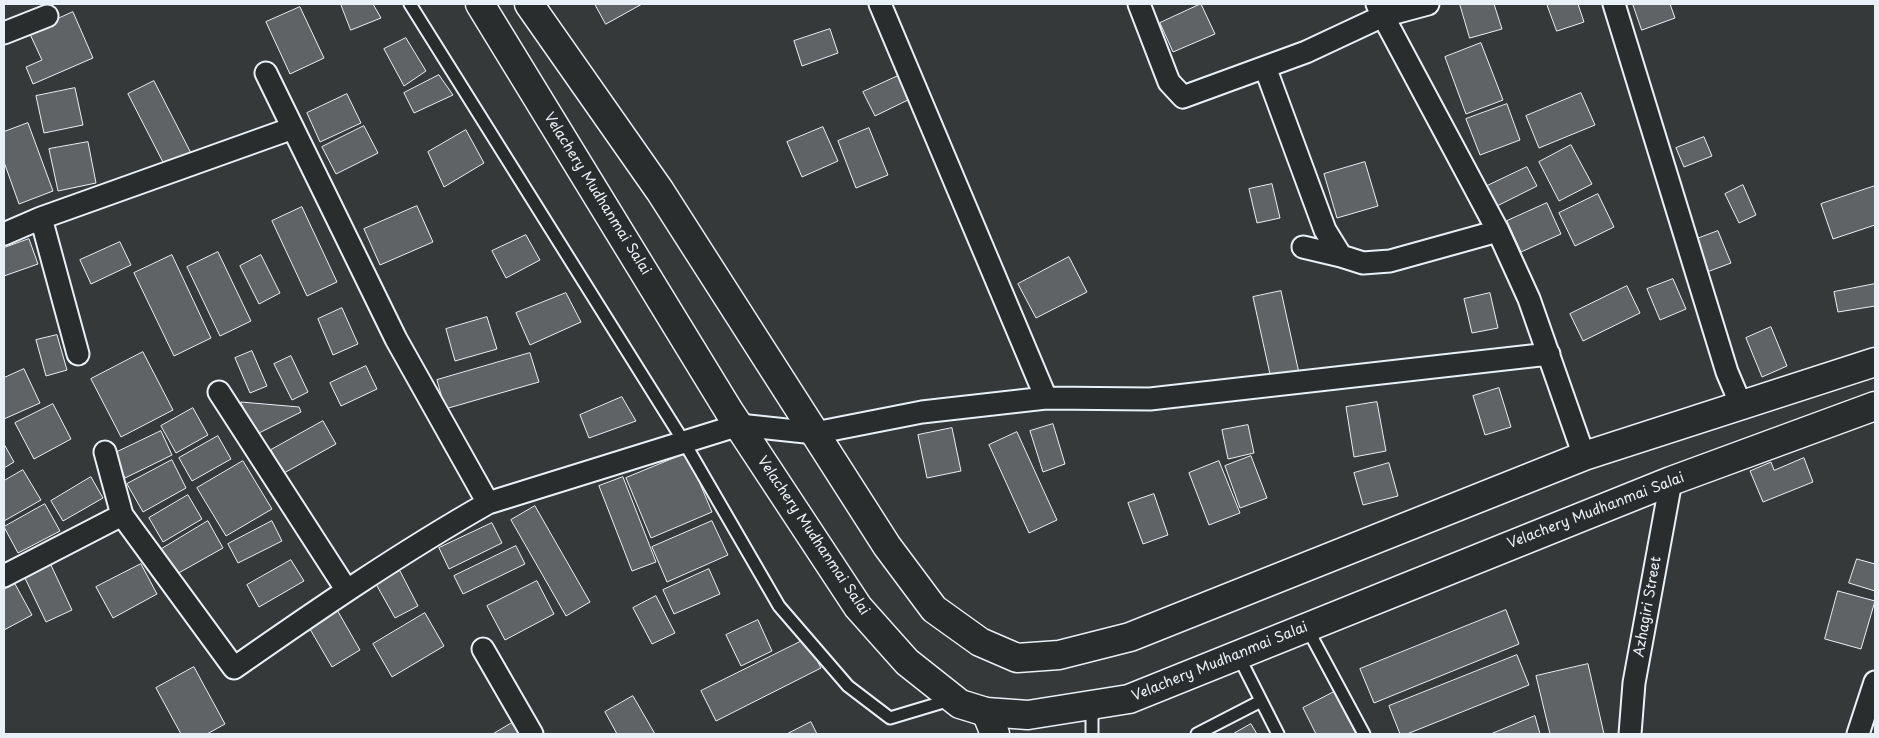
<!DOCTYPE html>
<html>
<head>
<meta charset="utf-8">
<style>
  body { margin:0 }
  #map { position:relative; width:1879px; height:738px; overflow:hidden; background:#35393a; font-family:"Playpen Sans",sans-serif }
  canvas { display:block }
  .frame { position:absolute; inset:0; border:5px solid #e8f1f8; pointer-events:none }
</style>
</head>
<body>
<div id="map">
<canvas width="1879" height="738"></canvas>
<div class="frame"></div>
</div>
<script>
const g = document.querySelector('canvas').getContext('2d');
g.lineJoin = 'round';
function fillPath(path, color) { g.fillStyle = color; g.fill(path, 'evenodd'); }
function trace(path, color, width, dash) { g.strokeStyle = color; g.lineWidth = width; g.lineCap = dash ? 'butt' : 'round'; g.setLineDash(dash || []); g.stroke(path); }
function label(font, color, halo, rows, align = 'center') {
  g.font = font + ' "Playpen Sans",sans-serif'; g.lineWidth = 4; g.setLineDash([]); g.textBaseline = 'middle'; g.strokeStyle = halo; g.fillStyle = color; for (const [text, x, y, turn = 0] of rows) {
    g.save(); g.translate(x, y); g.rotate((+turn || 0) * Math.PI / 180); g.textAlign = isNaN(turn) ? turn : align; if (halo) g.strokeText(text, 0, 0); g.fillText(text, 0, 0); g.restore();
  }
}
const building = new Path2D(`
  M341 4H373L381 18 351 30Z
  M595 4H642L606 24Z
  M1201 4 1215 34 1173 52 1160 23Z
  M1460 4H1494L1502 29 1470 38Z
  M1547 4H1578L1584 22 1557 31Z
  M1633 4H1670L1675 18 1642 30Z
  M300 7 324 58 290 74 266 22Z
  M73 12 93 58 33 84 26 67 42 60 29 32Z
  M830 29 838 53 802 66 794 41Z
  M406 38 426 71 404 86 384 49Z
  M1481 43 1503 100 1466 114 1445 57Z
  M439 75 453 95 414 113 404 93Z
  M898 76 910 99 875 116 863 92Z
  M154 81 193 157 167 170 128 94Z
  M75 88 83 125 44 133 36 96Z
  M1581 93 1595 125 1539 148 1526 116Z
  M347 94 361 123 320 142 307 113Z
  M1507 104 1520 140 1480 155 1466 119Z
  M28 123 53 191 19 204 4 162V132Z
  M364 126 378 153 336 174 322 147Z
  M823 127 838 161 802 177 787 142Z
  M869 128 888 175 856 188 838 141Z
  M466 130 484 163 444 187 428 152Z
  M1704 137 1712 156 1684 167 1676 148Z
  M88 142 96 183 58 191 49 149Z
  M1571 145 1592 184 1559 201 1539 162Z
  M1365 162 1378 206 1337 218 1324 174Z
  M1527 167 1537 186 1495 207 1485 187Z
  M1272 184 1280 218 1257 223 1249 189Z
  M1743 185 1756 215 1739 223 1725 194Z
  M1875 186V225L1833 239 1821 204Z
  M1598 194 1614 227 1575 246 1559 213Z
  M1547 203 1561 234 1521 252 1507 221Z
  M417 206 433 242 380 265 364 229Z
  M302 207 337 282 307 296 272 221Z
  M1718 231 1731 263 1707 272 1694 240Z
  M526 235 540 260 506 278 492 251Z
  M29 239 38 264 4 276V248Z
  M120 242 131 265 91 284 80 260Z
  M218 252 251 321 220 336 187 267Z
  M172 255 211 338 174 356 134 273Z
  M261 255 280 293 259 304 240 266Z
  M1069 257 1087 292 1036 318 1018 284Z
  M1673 279 1686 309 1660 320 1647 289Z
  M1875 284V306L1838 312 1834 292Z
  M1627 286 1640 313 1583 341 1570 314Z
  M1281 291 1299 373 1271 379 1253 297Z
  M566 293 581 322 530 345 516 313Z
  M1490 293 1498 328 1472 333 1464 299Z
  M342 308 358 344 333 355 318 319Z
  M487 317 497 349 455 361 446 329Z
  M1771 327 1787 366 1762 377 1746 338Z
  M57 335 67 370 46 376 36 340Z
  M252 351 267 386 250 393 235 358Z
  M143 352 173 410 121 437 91 379Z
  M530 353 539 382 445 409 437 380Z
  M291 356 308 392 292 400 274 364Z
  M366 366 377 389 341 406 330 383Z
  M24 369 40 403 4 419V378Z
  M1499 388 1511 427 1485 435 1473 396Z
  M622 397 636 421 589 438 580 415Z
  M241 402 299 407 301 412 257 434Z
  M1377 402 1386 451 1354 457 1346 407Z
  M53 404 71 439 34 459 15 423Z
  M193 408 208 435 176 453 161 426Z
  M323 421 336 444 284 473 271 450Z
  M1053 424 1065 464 1043 472 1030 431Z
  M1248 425 1254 453 1228 459 1222 430Z
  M952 428 961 471 927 478 918 435Z
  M161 431 172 455 125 478 113 454Z
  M1017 432 1057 520 1029 533 989 445Z
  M218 436 231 459 192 481 179 458Z
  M4 444 14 462 4 468Z
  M687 453 712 512 651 538 626 478Z
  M1251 456 1267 498 1240 508 1225 466Z
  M1804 458 1813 482 1763 502 1750 471 1771 462 1774 470Z
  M172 460 186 488 143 512 127 484Z
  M243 461 272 509 226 536 197 488Z
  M1219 461 1240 513 1209 525 1189 473Z
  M1389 463 1398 496 1363 505 1354 473Z
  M23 470 41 500 4 521V481Z
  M91 477 103 498 63 521 51 501Z
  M623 477 656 562 632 571 599 486Z
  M1154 494 1168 535 1143 544 1128 503Z
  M188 495 202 519 163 542 149 518Z
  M45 504 60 531 18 553 4 527Z
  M535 506 590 602 566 616 511 520Z
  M208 521 223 548 175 575 160 550Z
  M272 521 282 541 238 563 228 544Z
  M712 521 728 555 667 582 652 547Z
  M492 523 502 543 449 569 439 548Z
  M516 546 525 564 463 594 454 576Z
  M1857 559 1875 564V591L1849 583Z
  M291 560 304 581 259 607 247 585Z
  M50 563 72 610 46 622 23 574Z
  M141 564 157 594 113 618 96 587Z
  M709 569 720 594 674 614 663 590Z
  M400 571 418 606 395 618 376 584Z
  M537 581 554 614 505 640 487 606Z
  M15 584 32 615 4 630V590Z
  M1838 591 1875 601 1861 649 1825 639Z
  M656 596 675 633 652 644 633 608Z
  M336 608 360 650 332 667 307 624Z
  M1506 610 1519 644 1374 703 1360 669Z
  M425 613 444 646 392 677 373 644Z
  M758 620 772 651 741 666 726 635Z
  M806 639 821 668 716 721 701 691Z
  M1517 655 1529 685 1407 734H1400L1389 706Z
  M1588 664 1604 734H1550L1536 676Z
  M194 667 225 724 207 734H181L156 688Z
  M1334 692 1356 734H1316L1303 708Z
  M633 696 655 734H617L605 712Z
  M1535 716 1540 734H1491Z
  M811 722 817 734H787Z
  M512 723 519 734H493Z
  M1251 724 1257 734H1233Z`);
fillPath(building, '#5f6365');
trace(building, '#e8f1f8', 1);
const lane = new Path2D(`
  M410 4 684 442 779 606 848 686 890 718 950 700
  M1307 628 1364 734
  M1238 655 1278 734
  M1092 734V718L1097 705
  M1197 734 1261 701`);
const street = new Path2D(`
  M880 4 1046 398
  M1139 4 1169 82 1183 97 1306 52 1383 16 1498 231 1529 299 1584 456
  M1377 4 1383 16 1428 4
  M1614 4 1727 372 1741 405
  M4 33 47 16
  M1265 67 1325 230 1341 256 1363 263 1390 261 1498 231
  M266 73 396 339 488 503 739 425 815 433 922 412 1046 398 1150 399 1549 354
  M41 218 78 354
  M4 234 41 218 293 128
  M1303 247 1341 256
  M219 392 346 589
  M105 452 122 515 234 668C317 610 400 553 488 503
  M4 576 122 515
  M483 649 532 734
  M1630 734 1634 683 1671 481
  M1858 734 1875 682`);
const secondary = new Path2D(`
  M986 712 995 734`);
const primary = new Path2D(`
  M480 4 729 411 858 607 907 662 960 704 986 712 1028 715 1129 699 1671 481 1875 406
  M529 4 660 191 887 546 934 609 980 642 1017 658 1059 655 1130 637 1584 456 1875 362`);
trace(lane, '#e8f1f8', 15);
trace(street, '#e8f1f8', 25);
trace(secondary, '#e8f1f8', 31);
trace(primary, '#e8f1f8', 31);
trace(lane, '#2a2d2e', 11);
trace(street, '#2a2d2e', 21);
trace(secondary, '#2a2d2e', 28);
trace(primary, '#2a2d2e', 28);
label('14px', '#e8f1f8', '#2a2d2e', [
  ["Velachery Mudhanmai Salai",597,194,58],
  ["Velachery Mudhanmai Salai",1596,511,-21],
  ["Velachery Mudhanmai Salai",813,536,56],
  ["Azhagiri Street",1648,607,-80],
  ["Velachery Mudhanmai Salai",1220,662,-22]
]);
</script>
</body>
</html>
